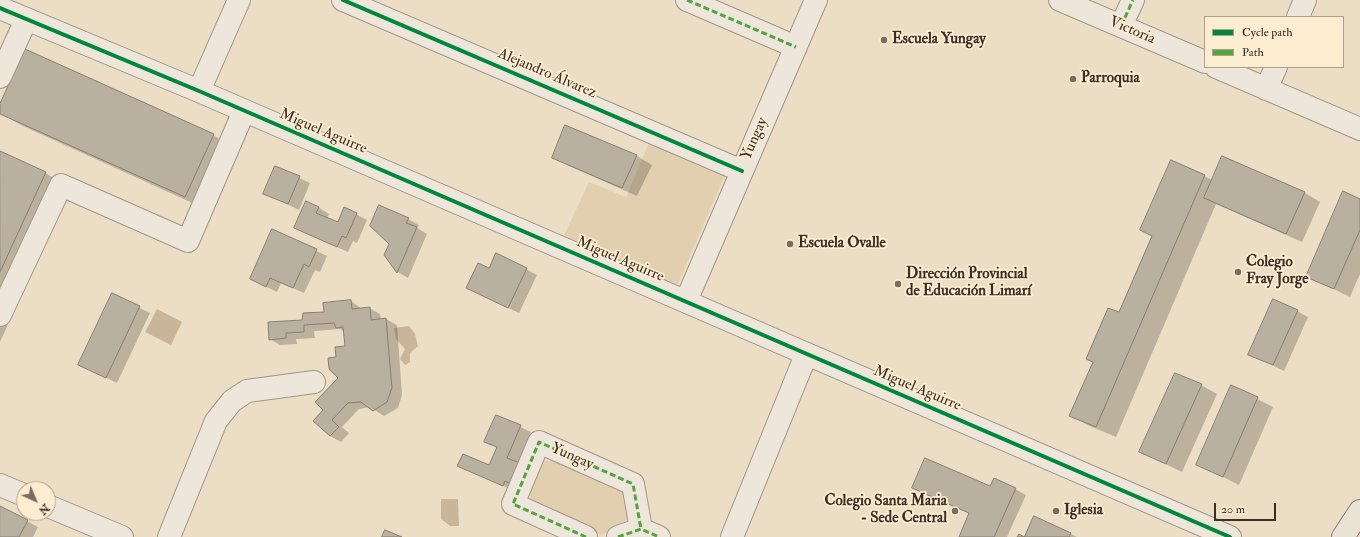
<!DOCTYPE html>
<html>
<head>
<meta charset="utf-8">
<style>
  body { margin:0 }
  #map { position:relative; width:1360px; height:537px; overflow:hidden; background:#ecdec5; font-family:"IM FELL Double Pica",serif }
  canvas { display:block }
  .legend { position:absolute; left:1204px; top:16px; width:140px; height:52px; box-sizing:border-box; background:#fcecd0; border:1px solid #afa08d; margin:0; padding:5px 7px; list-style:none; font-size:12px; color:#3b2e28 }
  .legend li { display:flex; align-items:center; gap:8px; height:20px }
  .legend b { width:20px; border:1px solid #afa08d }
  .north { position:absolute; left:16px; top:481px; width:40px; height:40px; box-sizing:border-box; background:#fcecd0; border:1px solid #afa08d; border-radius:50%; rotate:136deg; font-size:11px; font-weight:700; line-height:16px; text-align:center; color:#3b2e28 }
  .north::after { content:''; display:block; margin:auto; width:14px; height:18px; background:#796c5f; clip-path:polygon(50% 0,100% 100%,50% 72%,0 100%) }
  .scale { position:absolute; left:1214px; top:503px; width:62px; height:18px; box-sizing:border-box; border:2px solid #3b2e28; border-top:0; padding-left:5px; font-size:12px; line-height:14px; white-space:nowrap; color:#3b2e28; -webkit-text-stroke:3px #fcecd0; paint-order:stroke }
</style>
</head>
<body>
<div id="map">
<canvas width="1360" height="537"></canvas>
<ul class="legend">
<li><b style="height:5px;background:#00873e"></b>Cycle path</li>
<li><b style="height:5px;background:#54a442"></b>Path</li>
</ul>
<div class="north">N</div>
<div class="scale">20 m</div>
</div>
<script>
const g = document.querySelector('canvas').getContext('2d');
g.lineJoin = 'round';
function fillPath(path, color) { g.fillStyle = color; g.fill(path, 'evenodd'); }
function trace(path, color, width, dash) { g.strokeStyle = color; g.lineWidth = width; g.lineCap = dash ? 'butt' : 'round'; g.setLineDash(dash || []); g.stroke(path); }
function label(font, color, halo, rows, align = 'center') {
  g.font = font + ' "IM FELL Double Pica",serif'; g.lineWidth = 3.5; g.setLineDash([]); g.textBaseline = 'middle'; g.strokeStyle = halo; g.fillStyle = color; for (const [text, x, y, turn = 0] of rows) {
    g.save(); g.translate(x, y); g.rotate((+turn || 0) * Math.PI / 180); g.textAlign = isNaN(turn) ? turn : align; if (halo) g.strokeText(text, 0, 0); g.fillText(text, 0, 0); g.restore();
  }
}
fillPath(new Path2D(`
  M649 143 725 175 673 295 560 244 589 182 626 197Z
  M561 460 621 487 628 499 631 515 621 527 601 535 533 501 526 488 534 467 544 461Z`), '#e2cfb0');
fillPath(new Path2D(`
  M157 309 182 322 171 345 145 332Z
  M409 326 415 334 418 346 410 353V362L405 365 400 359 405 349 396 339 394 328Z
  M441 499H458L459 526H450L441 519Z`), '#c9b699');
fillPath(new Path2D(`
  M0 106 213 135 238 150 210 211 23 126 0 113Z
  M566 126 637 156 652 165 637 196 569 166 553 157Z
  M0 152 45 173 70 187 0 342Z
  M1223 157 1305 193 1320 202 1302 242 1216 204 1116 437 1090 426 1070 415 1093 363 1087 359 1120 313 1153 236 1142 230 1204 176 1212 180Z
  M276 167 310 183 299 210 265 193Z
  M1360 200V274L1350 297 1307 276Z
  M318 207 329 214 327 218 338 223 356 214 367 220 357 243 353 241 348 252 295 228Z
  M408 219 419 225 417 228 427 234 408 278 398 272 386 254 391 244Z
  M273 230 327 256 320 272 315 270 304 293 281 283 277 292 251 279Z
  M489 269H526L537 275 519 313 467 288Z
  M112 294 150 313 117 383 80 365Z
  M351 301 362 309 369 308 380 314 381 320 386 319 397 325 402 395 398 408 384 416 370 407 359 409 342 427 349 433 341 442 330 436 325 410 339 378 338 358 346 347 345 332 340 329 314 331 315 338 296 339 297 344 280 345 270 339 303 321Z
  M1297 311 1308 317 1284 371 1250 354Z
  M1201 385 1217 394 1182 472 1141 452Z
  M1232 386 1273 407 1239 485 1197 464Z
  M497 416 531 432 518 463 514 491 459 465 489 467 497 448 486 441Z
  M913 487 1015 489 1026 495 1007 537H960L970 514Z
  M0 507 38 527 33 537H0Z
  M1034 517 1071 534 1077 537H1025Z`), '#0003');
const building = new Path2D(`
  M25 49 214 134 185 197 0 114V104Z
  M565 125 637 155 622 188 552 158Z
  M0 151 46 172 0 272Z
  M1222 156 1305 192 1286 234 1204 198Z
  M1171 160 1205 175 1096 427 1069 416 1093 362 1086 359 1108 308 1119 312 1152 236 1140 230Z
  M275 166 300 176 288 204 263 194Z
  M1343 191 1360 199V230L1334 289 1306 277Z
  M306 201 319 207 316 213 338 222 344 207 357 213 346 238 342 236 337 247 294 228Z
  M379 205 409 218 406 223 417 227 397 273 384 255 389 244 370 226Z
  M272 229 317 249 309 267 304 264 293 288 270 278 266 287 250 279Z
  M496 253 527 268 508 308 466 288 478 263 489 268Z
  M112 293 140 306 106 378 78 365Z
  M1273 299 1298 310 1273 365 1248 355Z
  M351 300 352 309 370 307 371 320 386 318 392 388 387 402 373 411 361 402 348 403 332 420 339 427 330 436 313 421 323 410 315 402 338 378 329 369 328 358 336 357 335 347 345 346 343 327 336 328 334 323 304 325V332L286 333V338L269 340 268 322 302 320 303 313 324 312 323 303Z
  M1175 373 1202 384 1166 464 1139 452Z
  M1231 385 1258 397 1223 477 1196 465Z
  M496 415 521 425 507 458 520 463 511 484 505 481 503 486 457 466 463 454 489 465 497 447 484 442Z
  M925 458 990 486 994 478 1016 488 994 537H959L969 513 912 488Z
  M0 506 28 520 19 537H0Z
  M1034 516 1071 533 1069 537H1017L1019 534 1024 537Z
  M385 530 402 537H382Z`);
fillPath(building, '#b9b0a0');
trace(building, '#877e72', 1);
const minor = new Path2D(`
  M343 0 742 171
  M687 0 796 47
  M1060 0 1205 62
  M0 8 199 91 1230 537
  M1298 17 1305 0
  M1121 26 1133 0
  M1216 67 1360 129
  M0 77 26 20
  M1266 89 1276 67
  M199 91 239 0
  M686 301 816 0
  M0 315 61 185 188 241 244 111
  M0 485 24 495
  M48 506 122 537
  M169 537 216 421 232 401 247 391 314 382
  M586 537 513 504 539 442 633 484 641 529
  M618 537 641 529 659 537
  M732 537 806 355`);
const major = new Path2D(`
  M1343 537 1360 511`);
trace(minor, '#a09688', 24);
trace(major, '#877e72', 24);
trace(minor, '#eee6da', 22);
trace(major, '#eae2d5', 22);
trace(new Path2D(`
  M687 0 796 47
  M1121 26 1133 0
  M586 537 513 504 539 442 633 484 641 529
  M618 537 641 529 659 537`), '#54a442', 3, [6, 3]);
trace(new Path2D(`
  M343 0 742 171
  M0 8 199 91 1230 537`), '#00873e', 4);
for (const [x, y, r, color] of [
  [884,40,4,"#796c5f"],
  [1073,79,4,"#796c5f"],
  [790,244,4,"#796c5f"],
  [1238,272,4,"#796c5f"],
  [898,284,4,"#796c5f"],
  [955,511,4,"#796c5f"],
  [1056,511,4,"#796c5f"]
]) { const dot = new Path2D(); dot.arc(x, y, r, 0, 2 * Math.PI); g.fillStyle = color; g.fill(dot); trace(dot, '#fcecd0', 1.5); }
label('15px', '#3b2e28', '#fcecd0', [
  ["Victoria",1132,31,23],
  ["Alejandro Álvarez",547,74,23],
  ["Miguel Aguirre",323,132,23],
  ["Yungay",755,139,-66],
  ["Miguel Aguirre",620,260,23],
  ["Miguel Aguirre",917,389,23],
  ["Yungay",572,457,24]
]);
label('bold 15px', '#3b2e28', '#fcecd0', [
  ["Escuela Yungay",892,40],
  ["Parroquia",1081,79],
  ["Escuela Ovalle",798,244],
  ["Colegio",1246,263],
  ["Fray Jorge",1246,280],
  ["Dirección Provincial",906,275],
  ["de Educación Limarí",906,292],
  ["Colegio Santa Maria",947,502,"right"],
  ["- Sede Central",947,519,"right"],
  ["Iglesia",1064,511]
], 'left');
</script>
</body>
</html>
